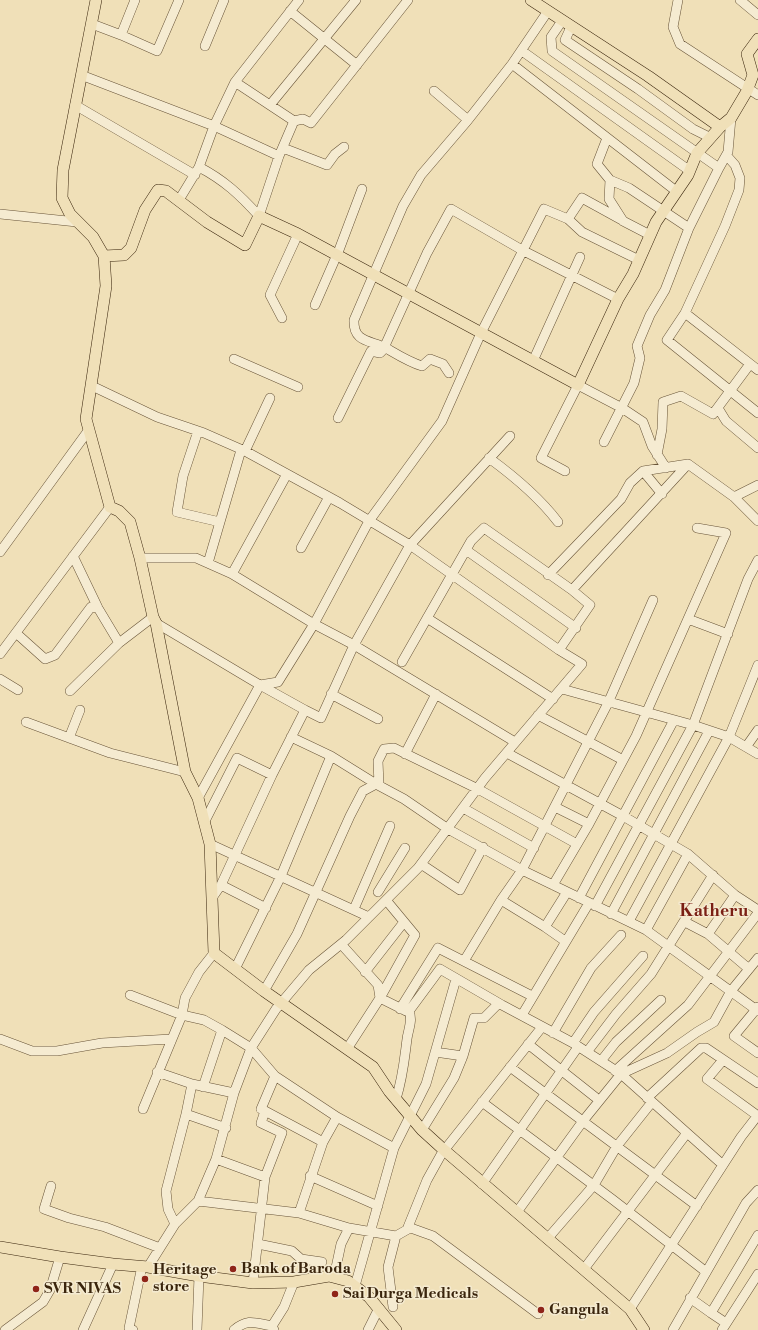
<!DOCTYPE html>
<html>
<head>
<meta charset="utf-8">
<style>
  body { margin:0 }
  canvas { display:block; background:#f0e0b8 }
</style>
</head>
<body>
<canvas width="758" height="1330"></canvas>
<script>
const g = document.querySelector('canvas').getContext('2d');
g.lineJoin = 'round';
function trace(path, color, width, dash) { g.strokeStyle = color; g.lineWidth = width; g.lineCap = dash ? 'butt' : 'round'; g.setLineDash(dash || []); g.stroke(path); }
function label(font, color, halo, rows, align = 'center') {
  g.font = font + ' "Libre Bodoni",serif'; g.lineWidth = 3; g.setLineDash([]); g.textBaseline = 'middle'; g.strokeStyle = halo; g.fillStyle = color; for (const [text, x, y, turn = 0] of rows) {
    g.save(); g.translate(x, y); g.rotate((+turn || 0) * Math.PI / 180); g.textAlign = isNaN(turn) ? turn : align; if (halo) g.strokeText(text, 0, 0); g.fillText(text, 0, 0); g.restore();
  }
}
const minor = new Path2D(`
  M678 0 673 27 680 44 758 95
  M740 0 758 15
  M290 11 357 65
  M562 21 551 37 552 51 719 168 689 228 665 290 650 315 637 346 640 358 634 383 604 442
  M92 24 121 35 157 51 179 0
  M571 27 565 40 638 89 693 129 711 138
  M121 35 135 0
  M205 46 224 0
  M522 51 690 171
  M512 64 676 191
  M81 75 214 126 279 156
  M235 82 294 121 303 119 311 123 408 0
  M434 91 468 120
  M75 105 195 175
  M270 105 356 0
  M607 138 597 164 610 180 609 199 623 221 650 235
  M283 148 327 165 335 154 344 147
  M199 167C224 180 240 195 259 216L279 156 294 121
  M719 168 728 152 731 118
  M610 180 629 188 689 228
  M179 200 199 167 214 126 235 82 299 0
  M0 214 77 222
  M568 219 582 198 622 220
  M315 305 339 250 362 189
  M685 313 725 226 739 190 740 178 735 165 727 156
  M282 318 270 295 298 234
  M234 359 298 387
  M533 361 580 257
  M758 370 685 313 667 340 758 413
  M449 373 443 364 430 359 422 366C409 362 398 355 386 348 371 340 353 343 354 320L403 206 421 175 468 120 512 64 548 11
  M92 386 157 417 204 433 245 451 340 503 410 545 559 650 582 664 485 778 418 868 346 940 309 970 276 1009 251 1048 234 1093 216 1159 198 1201 175 1224 148 1267
  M718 408 726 421 758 448
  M338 418 371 351 380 353 383 350 427 253 451 209 522 250 618 299
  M198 431 183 476 177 512 220 522
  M245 451 270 398
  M657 455 662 429 663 402 681 396 713 414 750 364
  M489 458C515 477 539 497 558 522
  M565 471 541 458 578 385 622 408 643 422 652 446 666 468
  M643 471 662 494
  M734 497 758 485
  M301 548 329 497
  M466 550 576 628
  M0 552 88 431
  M73 556 98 608 119 643 153 617
  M140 558H196L232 574 314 624 369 521 442 421 481 333 544 209 568 219 582 232 639 260
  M208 563 241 450
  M232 574 287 474
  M548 575 621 499 630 483 643 471 688 464 734 497 758 521
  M572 590 688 464
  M427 618 553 699
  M688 619 728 634
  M156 623 260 685 198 798
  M16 633 45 659 55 655 91 607 98 608
  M0 654 110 507
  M402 662 471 541 484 528 572 590 590 605 559 650
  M0 679 18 690
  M562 689 693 725 729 737 746 747
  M70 691 119 643
  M331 694 378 719
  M305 710 321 718 354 645 410 545 510 436
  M538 715 623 760
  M26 722 110 753 185 772
  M758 730 746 747 758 754
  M69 738 80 710
  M507 753 623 816 688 854 735 895 758 910
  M405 754 436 694
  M331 756 376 784
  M379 785 378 761 384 749 394 748 478 789 577 844
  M555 807 589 824
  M463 808 534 848
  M205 821 237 758 272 775
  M210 844 369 917
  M421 864 460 890 483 847
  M221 885 266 908
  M553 885 589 824 636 736 726 533 697 528
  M378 892 405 848
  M212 898 221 885 272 775 305 710 260 685 278 682 314 624 354 645 515 742
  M579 898 674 720
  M595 906 693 725 748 579 758 560
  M354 909 390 826
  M611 914 709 731
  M629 921 729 737 758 665
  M685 922 708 934 749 969
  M545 927 567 892
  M646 930 688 854
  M708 934 735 895
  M565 941 545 927 501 900 522 870 608 703 653 600
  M341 944 378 985 380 998 406 1011
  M464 961 501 900
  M235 969 281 876 331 756 291 737
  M365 972 404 922
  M264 991 297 934 350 816 363 791 376 784 404 799 448 829 522 870 646 930 758 1011
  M130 995 182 1015 204 1020 222 1030 251 1048 275 1076 337 1117 394 1148
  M758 1007 734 1036 758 1053
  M400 1009 438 948 532 996
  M522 1015 589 903
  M553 1033 591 968 621 935
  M0 1039 32 1051H57L102 1043 171 1039
  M573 1043 594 1012 643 956
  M528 1044 595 1097
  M347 1049 380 998 415 935 386 900
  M435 1052 463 1056
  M587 1052 616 1014 651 974 713 875
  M723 1060 707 1079 758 1116
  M601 1061 616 1042 661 1000
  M510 1067 697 1206
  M615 1071 688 1005 758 913
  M157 1072 192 1084
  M203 1087 222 1030
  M647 1098 701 1048H706L758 1083
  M396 1099C403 1077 404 1062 407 1039 408 1030 413 1021 409 1011L440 969 502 1005 573 1043 621 1074 723 1165
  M482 1102 612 1199 705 1271
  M143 1109 182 1015 185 998 199 972 214 953
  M265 1111 323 1142
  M186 1114 226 1128
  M422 1130 454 1078 463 1056 474 1018H484L498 1004
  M216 1159 265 1177
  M310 1176 378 1206
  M482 1184 578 1047
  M51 1186 44 1209 69 1218 105 1227 160 1248
  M198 1201 299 1213 349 1228 396 1236 410 1228
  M517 1212 583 1121 621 1074 667 1053 697 1032 714 1022 731 991 758 958
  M299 1213 323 1142 337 1117
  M175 1224 168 1209 166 1191 186 1114 192 1084 234 1093
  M548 1238 594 1185 617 1146 652 1102
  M258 1244 292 1251 301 1259 322 1262
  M584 1269 687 1133
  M334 1277 341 1244 349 1228
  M253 1283 265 1177 282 1133 261 1123 265 1111 261 1109 275 1076
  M355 1286 394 1148 426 1084 456 979
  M690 1298 711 1313 758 1235
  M393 1307 388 1267 396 1236
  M630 1309 741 1137 758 1115
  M711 1313 726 1323
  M538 1314 433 1236 408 1227 427 1180 442 1153 542 1027
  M272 1326 284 1307 294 1282
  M5 1330 43 1302 50 1290 60 1257
  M83 1330 113 1264
  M133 1330 129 1328 142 1266
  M197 1330 199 1276
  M234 1330C248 1318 255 1323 272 1326L274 1330
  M368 1330 379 1308
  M673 1330 746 1203 758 1190
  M722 1330 758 1274`);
const major = new Path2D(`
  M96 0 63 170 62 198 70 214 93 237 104 256 106 286 86 419 110 507 119 511 130 522 140 558 153 617 156 623 185 772 198 798 210 844 214 953 264 991 373 1067 389 1091 422 1130 444 1150 630 1309 644 1330
  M531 0 648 76 720 127
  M104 256 124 255 131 248 145 210 158 190 166 191 207 222 245 245 259 216 298 234 578 385 618 299 633 274 656 222 688 175 697 153 720 127 731 118 747 91 753 75 747 54 758 39
  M0 1247 60 1257 113 1264 148 1267 199 1276 253 1283 294 1282 329 1276 348 1281 369 1297 396 1330`);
trace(minor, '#685438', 10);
trace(major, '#3a250d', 12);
trace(minor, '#f5ebd1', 9);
trace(major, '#f0e0b8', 11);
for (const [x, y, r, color] of [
  [233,1269,4,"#8f2418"],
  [145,1279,4,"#8f2418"],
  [36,1289,4,"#8f2418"],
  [335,1294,4,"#8f2418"],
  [541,1310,4,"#8f2418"]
]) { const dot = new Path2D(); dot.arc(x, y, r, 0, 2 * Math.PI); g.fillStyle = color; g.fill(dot); trace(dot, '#f5ebd1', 1.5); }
label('bold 15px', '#3a250d', '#f5ebd1', [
  ["Bank of Baroda",241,1269],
  ["Heritage",153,1270],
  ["store",153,1287],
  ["SVR NIVAS",44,1289],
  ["Sai Durga Medicals",343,1294],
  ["Gangula",549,1310]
], 'left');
label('bold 17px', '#7a1f14', '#f5ebd1', [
  ["Katheru",714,912]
]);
</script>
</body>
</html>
